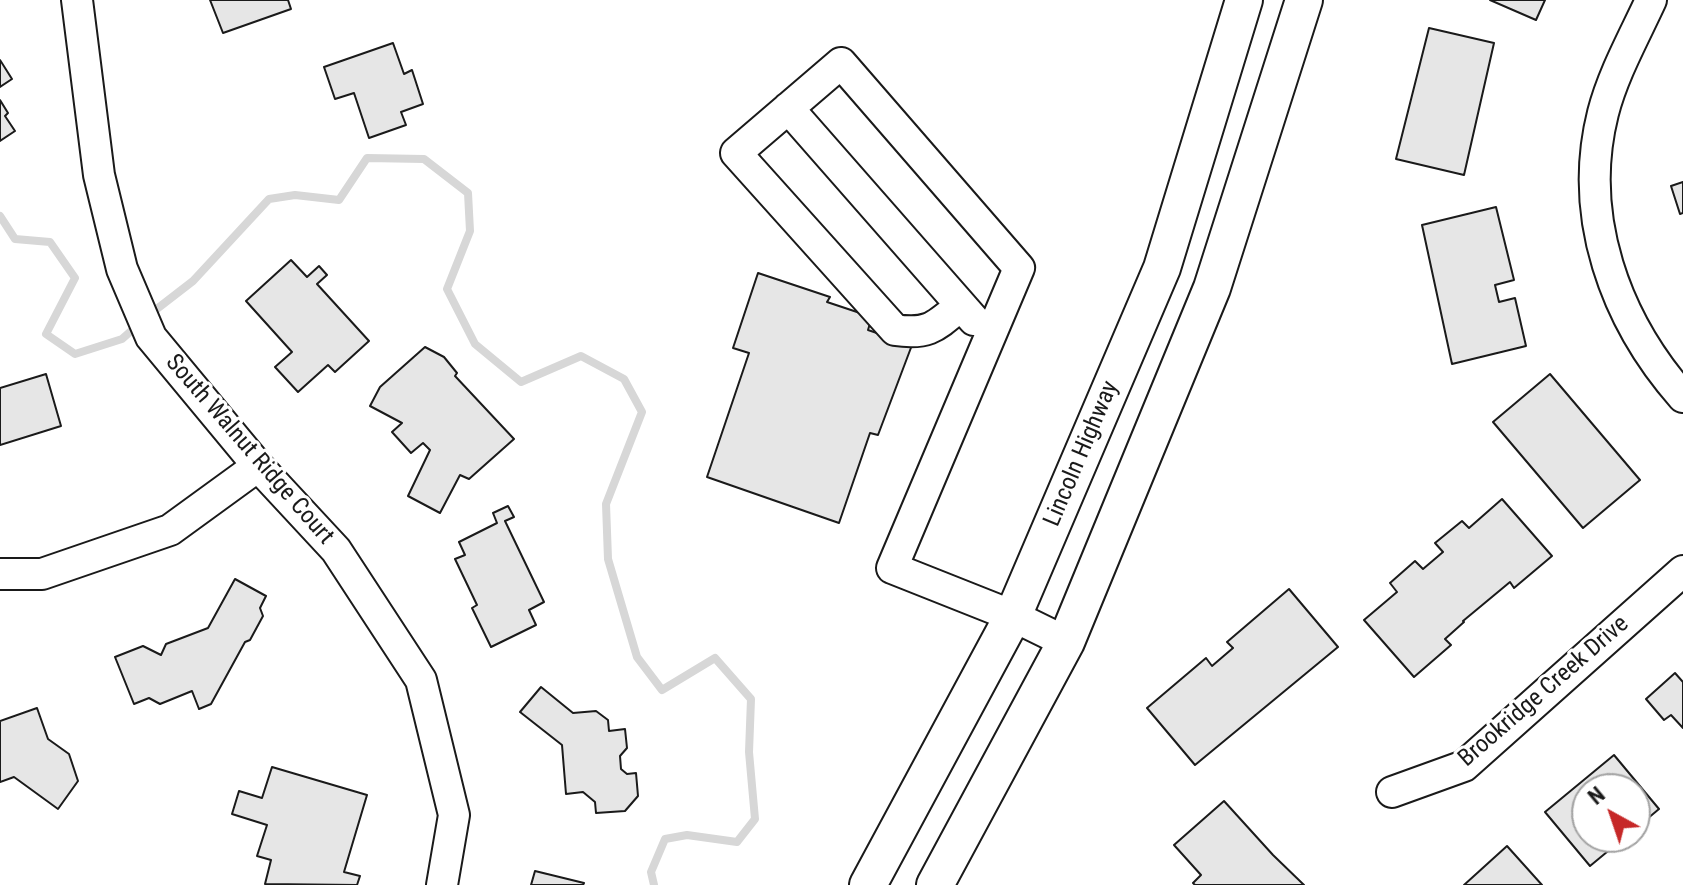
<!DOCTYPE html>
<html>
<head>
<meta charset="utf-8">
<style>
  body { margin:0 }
  #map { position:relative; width:1683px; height:885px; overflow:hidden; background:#fff; font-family:"Roboto Condensed",sans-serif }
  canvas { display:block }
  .north { position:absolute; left:1571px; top:773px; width:80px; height:80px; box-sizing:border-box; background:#fff; border:2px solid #a3a3a3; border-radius:50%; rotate:320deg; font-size:22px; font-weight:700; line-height:32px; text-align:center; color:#1a1a1a }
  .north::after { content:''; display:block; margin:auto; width:28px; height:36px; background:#c62828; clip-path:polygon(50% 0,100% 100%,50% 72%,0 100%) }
</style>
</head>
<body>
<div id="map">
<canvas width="1683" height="885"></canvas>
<div class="north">N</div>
</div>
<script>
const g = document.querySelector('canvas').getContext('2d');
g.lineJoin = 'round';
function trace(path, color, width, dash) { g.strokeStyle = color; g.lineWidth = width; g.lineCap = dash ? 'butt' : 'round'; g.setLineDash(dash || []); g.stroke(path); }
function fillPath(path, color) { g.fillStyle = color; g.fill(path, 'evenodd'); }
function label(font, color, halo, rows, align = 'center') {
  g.font = font + ' "Roboto Condensed",sans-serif'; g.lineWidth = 6; g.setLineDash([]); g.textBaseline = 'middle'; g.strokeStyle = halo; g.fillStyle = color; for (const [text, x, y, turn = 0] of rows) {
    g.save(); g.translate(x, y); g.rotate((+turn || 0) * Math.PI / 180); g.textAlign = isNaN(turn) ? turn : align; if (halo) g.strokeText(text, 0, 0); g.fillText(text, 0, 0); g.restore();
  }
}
trace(new Path2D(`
  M0 216 15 239 50 242 75 278 46 334 75 354 122 339 139 324
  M149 315 193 281 269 199 295 195 339 200 367 158 424 159 468 193 470 231 447 289 475 344 521 382 581 356 624 379 642 412 606 504 608 559 637 657 662 690 715 658 751 699 749 752 755 819 737 842 687 835 665 839 651 872 654 885`), '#d7d7d7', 8);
const building = new Path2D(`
  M210 0H288L291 9 223 33Z
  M1490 0H1545L1536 20Z
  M1429 28 1494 43 1464 175 1396 159Z
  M393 43 404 74 412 70 423 104 401 112 406 125 369 138 354 93 335 99 324 67Z
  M0 60 12 79 0 87Z
  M0 100 8 113 5 116 15 131 0 141Z
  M1683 182V213L1680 214 1671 186Z
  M1496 207 1514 280 1495 285 1499 302 1515 298 1526 346 1452 364 1422 225Z
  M291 260 307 277 319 266 327 275 317 284 369 341 335 372 328 365 298 392 275 367 292 352 246 301Z
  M758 273 830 297 827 302 872 317 868 330 912 345 878 435 870 433 839 523 707 477 749 353 733 348Z
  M425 347 444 357 457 373 455 376 514 439 469 479 460 475 440 513 408 496 430 450 423 443 411 453 392 432 402 423 370 406 380 387Z
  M46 374 61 426 0 445V388Z
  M1550 374 1640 480 1583 528 1493 422Z
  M1502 499 1552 556 1514 588 1510 582 1463 621 1464 622 1445 639 1451 645 1414 677 1364 620 1397 592 1390 583 1415 561 1423 569 1443 552 1435 543 1462 521 1469 528Z
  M508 506 514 517 505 521 544 602 529 610 536 625 491 647 472 608 477 605 455 559 465 555 459 542 497 523 493 513Z
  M235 579 266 596 260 608 263 616 250 640 245 642 211 704 199 709 192 691 160 704 149 698 134 704 115 657 143 646 161 655 166 644 208 628Z
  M1289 589 1338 647 1195 765 1147 708 1206 658 1212 666 1233 648 1227 642Z
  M1675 673 1683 682V728L1671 715 1664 720 1646 699Z
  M541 687 573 713 596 711 608 720 609 731 625 729 627 748 620 756 621 769 627 774 636 773 638 796 625 811 596 813 595 802 583 792 566 794 562 745 520 712Z
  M37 708 48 739 69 754 78 781 58 809 14 777 0 782V721Z
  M1614 755 1659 809 1635 829V789H1587V837H1625L1590 866 1545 812Z
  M272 767 367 795 344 872 360 876 357 885 265 884 271 860 257 856 267 825 232 814 239 791 262 798Z
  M1224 801 1273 855 1304 885H1195L1193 883 1201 875 1174 845Z
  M1507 846 1542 885H1464Z
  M535 871 584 883 583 885H531Z`);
fillPath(building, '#e6e6e6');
trace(building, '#1a1a1a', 2);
const minor = new Path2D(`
  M77 0 99 175 122 269 151 337 258 466 336 550 421 680 454 815 442 885
  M1651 0C1634 37 1613 74 1603 113 1577 216 1615 320 1683 397
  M788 108 974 320
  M960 306C935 327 928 335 895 330L736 153 841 63 1019 268 892 568 1013 616 1066 642
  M0 574H42L170 530 258 466
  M1392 792 1464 766 1683 571`);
const major = new Path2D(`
  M868 885 1013 616 1162 268 1244 0
  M935 885 1066 642 1212 288 1304 0`);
trace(minor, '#1a1a1a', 34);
trace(major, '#1a1a1a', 40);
trace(minor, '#fff', 30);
trace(major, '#fff', 36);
label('24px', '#1a1a1a', '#fff', [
  ["South Walnut Ridge Court",249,450,49],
  ["Lincoln Highway",1082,454,-67],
  ["Brookridge Creek Drive",1544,692,-41]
]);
</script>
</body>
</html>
